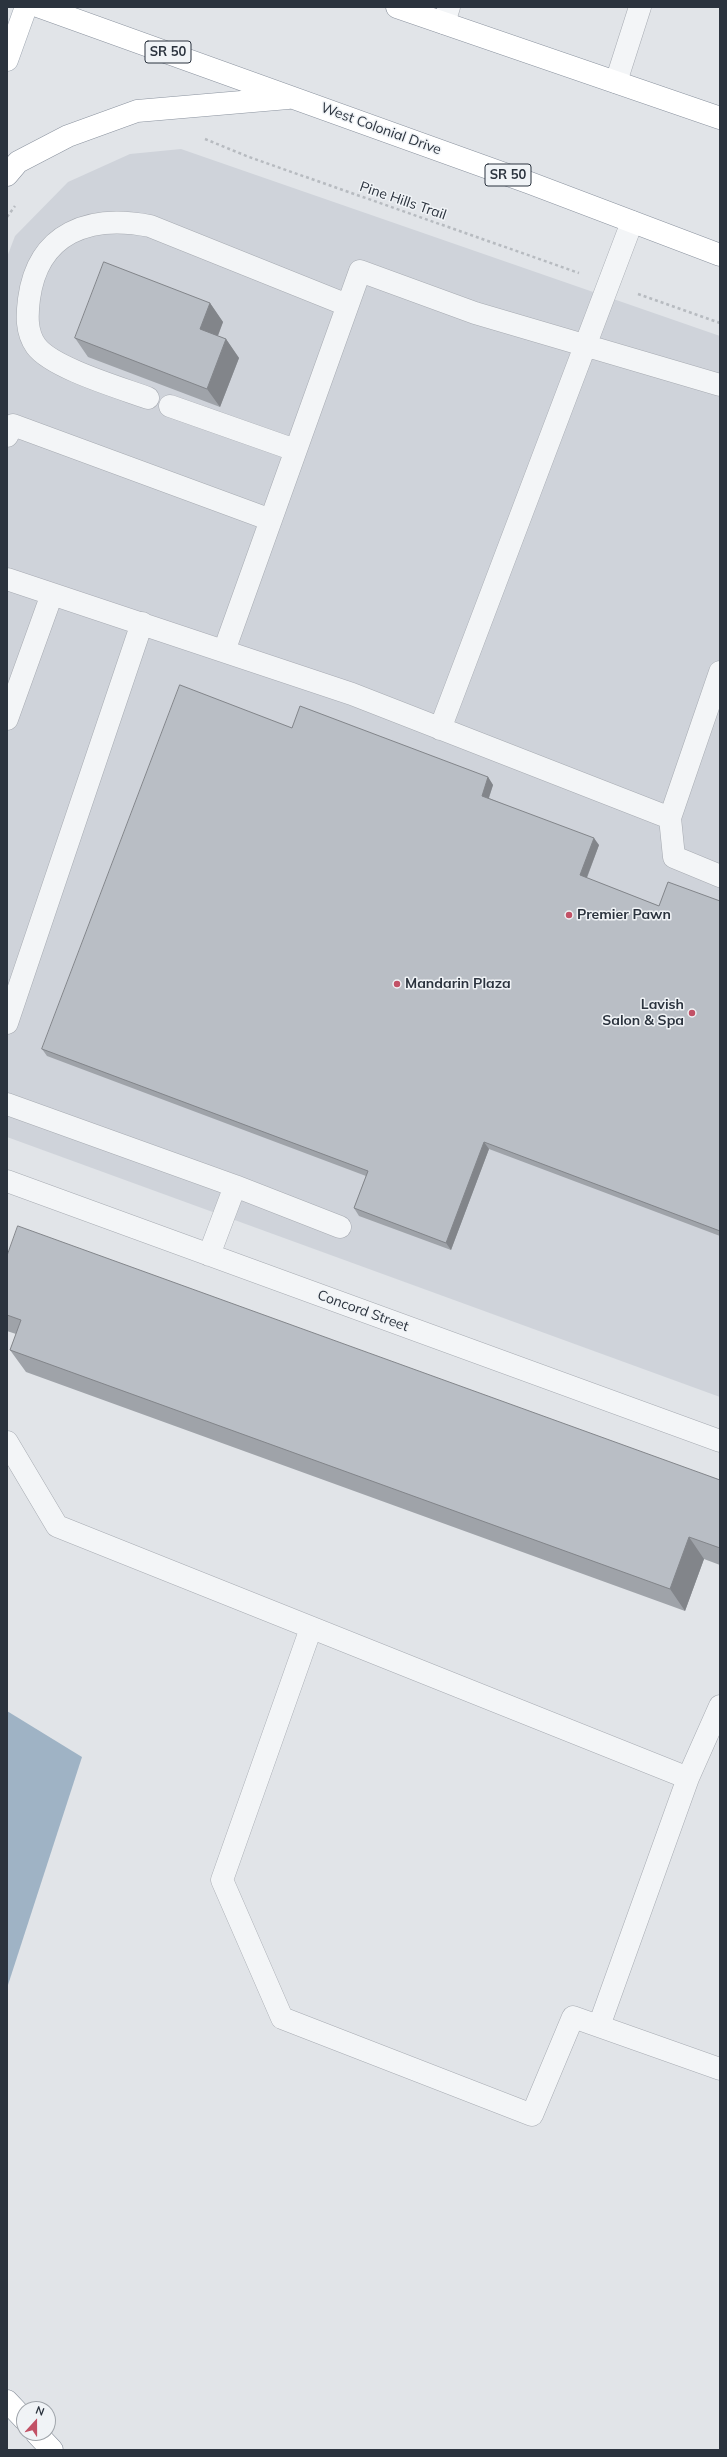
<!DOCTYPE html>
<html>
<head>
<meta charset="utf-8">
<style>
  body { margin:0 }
  #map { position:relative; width:727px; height:2457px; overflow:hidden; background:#e1e4e8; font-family:Mulish,sans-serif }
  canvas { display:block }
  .frame { position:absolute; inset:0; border:8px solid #2b333e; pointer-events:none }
  .north { position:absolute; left:16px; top:2401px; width:40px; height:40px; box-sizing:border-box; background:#f0f3f6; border:1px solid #a1a6ac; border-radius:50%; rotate:21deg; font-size:11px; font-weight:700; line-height:16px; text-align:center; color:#2b333e }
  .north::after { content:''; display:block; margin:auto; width:14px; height:18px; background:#c25166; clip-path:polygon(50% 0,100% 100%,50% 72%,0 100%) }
</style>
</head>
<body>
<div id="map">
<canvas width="727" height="2457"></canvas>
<div class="frame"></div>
<div class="north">N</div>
</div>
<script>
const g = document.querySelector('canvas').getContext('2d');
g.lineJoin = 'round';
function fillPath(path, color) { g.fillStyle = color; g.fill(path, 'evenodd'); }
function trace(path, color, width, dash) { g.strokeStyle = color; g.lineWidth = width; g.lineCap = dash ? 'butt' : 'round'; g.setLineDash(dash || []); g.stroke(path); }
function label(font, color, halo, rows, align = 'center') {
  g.font = font + ' Mulish,sans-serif'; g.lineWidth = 3; g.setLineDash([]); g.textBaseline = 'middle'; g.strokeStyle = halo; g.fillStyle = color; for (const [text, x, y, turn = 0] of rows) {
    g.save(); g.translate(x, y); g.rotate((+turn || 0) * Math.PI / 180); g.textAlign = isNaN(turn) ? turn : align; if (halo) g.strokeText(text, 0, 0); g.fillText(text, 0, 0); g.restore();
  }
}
fillPath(new Path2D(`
  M181 149 720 336V1397L7 1137V257L15 236 68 182 130 154Z`), '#cfd3da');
fillPath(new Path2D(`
  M7 1711 82 1757 7 1988Z`), '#9fb3c5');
const minor = new Path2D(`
  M444 23 449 7
  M616 82 640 7
  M148 398C121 388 52 368 36 346 26 332 27 315 29 299 38 232 90 214 150 226L347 305
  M170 406 295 450
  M7 436 13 425 271 520
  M7 579 352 694 670 818 674 857 720 876
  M224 651 360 271 475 313 720 385
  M7 719 52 594
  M440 729 632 222
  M670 818 720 672
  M7 1023 142 623
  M7 1104 235 1186 340 1227
  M7 1181 720 1441
  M209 1255 235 1186
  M7 1442 57 1526 688 1778 720 1706
  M311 1628 222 1880 282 2018 532 2115 573 2017 720 2069
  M599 2026 688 1778`);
const major = new Path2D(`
  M7 60 26 7`);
const highway = new Path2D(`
  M40 7 530 183 720 255
  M397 7 720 118
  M7 175 18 162 68 136 137 111 288 98
  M7 2401 24 2419
  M36 2433 52 2450`);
trace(minor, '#a7abb2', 23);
trace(major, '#a1a9b3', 23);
trace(highway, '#8a929e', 23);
trace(new Path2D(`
  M205 139 249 157 579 273
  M7 217 15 206
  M638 294 720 323`), '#b7bbc0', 2.5, [3, 3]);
trace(minor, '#f3f5f7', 22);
trace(major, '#fff', 22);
trace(highway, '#fff', 22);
fillPath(new Path2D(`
  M210 303 223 322 218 336 226 339 239 358 220 407 88 357 75 338Z
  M292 728 488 777 493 785 489 798 599 845 587 878 659 906 720 901V1236L489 1149 451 1250 359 1216 354 1208 366 1176 47 1056 42 1049Z
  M7 1256 720 1480V1565L704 1559 685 1611 26 1372 10 1350 16 1334 7 1331Z`), '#9fa3a9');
fillPath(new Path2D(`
  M210 303 223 322 213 348 200 329Z
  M226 339 239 358 220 407 207 389Z
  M488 777 493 785 487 803 482 796Z
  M594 838 599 845 585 882 580 875Z
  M484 1142 489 1149 451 1250 446 1243Z
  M689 1537 704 1559 685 1611 670 1589Z`), '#82858a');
const building = new Path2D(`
  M104 262 210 303 200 329 226 339 207 389 75 338Z
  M180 685 292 728 300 706 488 777 482 796 594 838 580 875 659 906 668 882 720 901V1231L484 1142 446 1243 354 1208 368 1171 42 1049Z
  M18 1226 720 1480V1548L689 1537 670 1589 10 1350 21 1320 7 1315V1256Z`);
fillPath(building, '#b9bec5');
trace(building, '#82858a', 1);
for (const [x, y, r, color] of [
  [569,915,4,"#c25166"],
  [397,984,4,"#c25166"],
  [692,1013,4,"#c25166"]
]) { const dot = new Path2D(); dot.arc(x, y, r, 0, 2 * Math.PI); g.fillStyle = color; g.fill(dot); trace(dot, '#f0f3f6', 1.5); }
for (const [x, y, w] of [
  [168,52,46],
  [508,175,46]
]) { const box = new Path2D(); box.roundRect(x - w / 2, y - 11, w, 22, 3); g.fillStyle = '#f0f3f6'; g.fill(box); trace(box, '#2b333e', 1); }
label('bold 13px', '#2b333e', null, [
  ["SR 50",168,52],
  ["SR 50",508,175]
]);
label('14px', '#2b333e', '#f0f3f6', [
  ["West Colonial Drive",381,129,20],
  ["Pine Hills Trail",403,201,19],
  ["Concord Street",363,1311,20]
]);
label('bold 14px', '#2b333e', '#f0f3f6', [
  ["Premier Pawn",577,915],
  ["Mandarin Plaza",405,984],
  ["Lavish",684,1005,"right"],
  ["Salon & Spa",684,1021,"right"]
], 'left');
</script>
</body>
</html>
